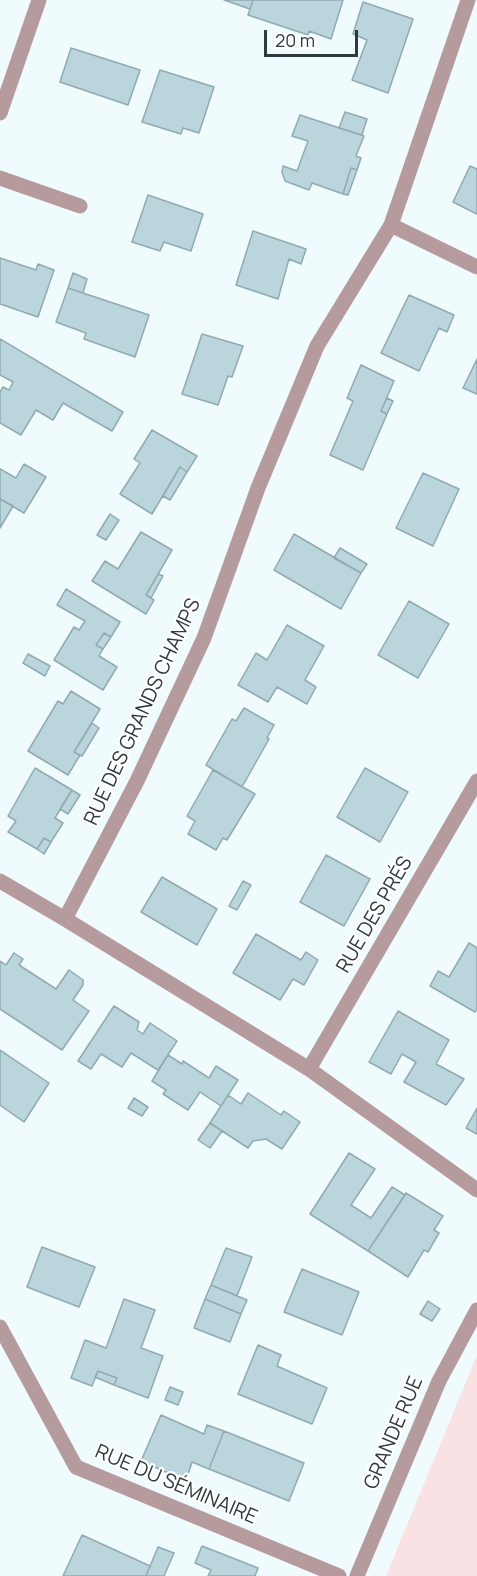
<!DOCTYPE html>
<html>
<head>
<meta charset="utf-8">
<style>
  body { margin:0 }
  #map { position:relative; width:477px; height:1576px; overflow:hidden; background:#f0fbfe; font-family:Manrope,sans-serif }
  canvas { display:block }
  .scale { position:absolute; left:264px; top:30px; width:94px; height:27px; box-sizing:border-box; border:3px solid #2f3a3d; border-top:0; padding-left:8px; font-size:18px; line-height:21px; white-space:nowrap; color:#2f3a3d; -webkit-text-stroke:4px #fff; paint-order:stroke }
</style>
</head>
<body>
<div id="map">
<canvas width="477" height="1576"></canvas>
<div class="scale">20 m</div>
</div>
<script>
const g = document.querySelector('canvas').getContext('2d');
g.lineJoin = 'round';
function fillPath(path, color) { g.fillStyle = color; g.fill(path, 'evenodd'); }
function trace(path, color, width, dash) { g.strokeStyle = color; g.lineWidth = width; g.lineCap = dash ? 'butt' : 'round'; g.setLineDash(dash || []); g.stroke(path); }
function label(font, color, halo, rows, align = 'center') {
  g.font = font + ' Manrope,sans-serif'; g.lineWidth = 4.5; g.setLineDash([]); g.textBaseline = 'middle'; g.strokeStyle = halo; g.fillStyle = color; for (const [text, x, y, turn = 0] of rows) {
    g.save(); g.translate(x, y); g.rotate((+turn || 0) * Math.PI / 180); g.textAlign = isNaN(turn) ? turn : align; if (halo) g.strokeText(text, 0, 0); g.fillText(text, 0, 0); g.restore();
  }
}
fillPath(new Path2D(`
  M477 1355V1576H386Z`), '#fae1e3');
const building = new Path2D(`
  M224 0H253L250 9Z
  M253 0H343L331 39 309 31 308 35 248 15Z
  M363 2 413 19 388 93 352 80 367 40 353 34Z
  M71 48 140 70 128 105 60 82Z
  M160 70 214 87 199 133 183 128 181 134 142 122Z
  M345 112 367 119 362 135 339 128Z
  M300 115 364 136 356 156 361 158 357 170 351 168 343 194 312 183 309 190 285 181 282 172 283 166 297 171 308 141 292 136Z
  M470 166 477 169V214L453 202Z
  M351 168 357 170 348 195 343 194Z
  M148 195 203 214 191 251 164 242 160 251 132 242Z
  M253 231 306 249 301 264 289 259 278 299 236 285Z
  M0 258 36 270 38 264 54 270 38 317 0 304Z
  M73 273 87 279 83 293 68 288Z
  M68 288 149 315 135 357 84 339 86 333 56 322Z
  M409 295 454 315 447 332 439 328 419 371 381 353Z
  M202 334 243 346 232 377 228 376 218 405 182 394Z
  M0 339 123 412 112 431 63 403 53 420 36 410 21 435 0 423V392L3 387 9 390 13 382 0 375Z
  M477 359V394L463 388Z
  M361 365 394 381 381 411 387 414 363 470 330 455 353 401 347 398Z
  M387 398 393 401 387 414 381 411Z
  M152 430 197 456 187 472 180 467 152 514 120 494 140 463 134 459Z
  M24 464 46 477 24 513 0 499V469L16 478Z
  M180 467 187 472 170 500 163 496Z
  M423 473 459 489 433 546 396 528Z
  M0 499 13 506 0 528Z
  M110 514 119 520 106 540 97 535Z
  M141 532 172 550 146 595 154 600 146 614 92 581 105 561 118 569Z
  M294 534 361 573 341 609 274 570Z
  M340 548 367 564 361 573 334 558Z
  M158 574 163 576 151 598 146 595Z
  M66 589 120 622 111 637 104 633 96 645 103 649 99 656 117 667 103 690 54 660 74 627 79 630 85 621 57 605Z
  M409 601 449 624 418 678 378 655Z
  M287 625 324 646 305 680 316 687 307 704 277 687 268 702 238 685 256 653 267 660Z
  M104 633 111 637 103 649 96 645Z
  M28 654 50 666 45 676 23 663Z
  M71 691 100 709 74 752 80 755 68 775 28 751 58 701 63 704Z
  M244 708 274 725 267 738 269 739 242 787 206 765 232 719 236 721Z
  M92 723 99 728 82 756 74 752Z
  M35 768 72 790 55 818 63 823 51 842 44 838 37 849 8 832 16 821 8 816Z
  M365 768 408 792 380 842 337 817Z
  M213 770 255 794 227 840 223 838 216 850 188 834 195 821 187 816Z
  M72 790 80 795 68 814 60 809Z
  M44 838 51 842 44 854 37 849Z
  M326 855 370 879 344 926 300 902Z
  M162 877 217 909 197 945 141 912Z
  M243 881 251 885 237 910 229 906Z
  M256 934 301 960 306 952 318 960 304 985 293 979 280 1000 233 973Z
  M469 943 477 948V1009L475 1012 430 986 438 971 449 977Z
  M14 953 23 959 19 965 56 989 69 970 83 980V985L73 1000 89 1011 62 1050 0 1009V961L6 965Z
  M114 1006 139 1022 137 1030 143 1034 150 1023 177 1041 158 1070 131 1053 122 1067 101 1054 91 1069 78 1061Z
  M398 1011 449 1040 436 1064 464 1079 446 1105 404 1082 416 1062 402 1054 391 1074 369 1062Z
  M0 1050 49 1083 24 1122 0 1105Z
  M168 1055 182 1064 183 1061 209 1078 216 1066 238 1080 221 1106 200 1092 188 1110 163 1094 166 1090 152 1081Z
  M248 1093 281 1115 284 1111 300 1122 282 1149 266 1139 253 1141 248 1148 210 1123 228 1095 241 1104Z
  M134 1098 148 1107 142 1116 128 1108Z
  M477 1108V1134L466 1128Z
  M210 1123 222 1131 210 1148 198 1140Z
  M349 1153 375 1169 351 1205 371 1218 392 1187 405 1195 368 1251 310 1214Z
  M406 1193 443 1216 434 1230 439 1233 428 1252 424 1250 408 1277 368 1251Z
  M42 1247 95 1267 79 1307 27 1287Z
  M226 1248 252 1257 237 1296 211 1285Z
  M302 1269 359 1292 342 1335 284 1312Z
  M211 1285 247 1300 241 1314 205 1299Z
  M124 1299 155 1310 141 1348 163 1356 148 1398 114 1385 117 1378 98 1371 92 1386 71 1378 85 1340 106 1348Z
  M205 1299 241 1314 230 1342 194 1328Z
  M428 1301 440 1309 432 1321 420 1314Z
  M258 1345 281 1355 277 1366 327 1388 312 1424 238 1394Z
  M98 1371 117 1378 114 1385 95 1377Z
  M170 1387 183 1392 178 1405 165 1400Z
  M161 1415 204 1434 207 1425 224 1431 209 1469 192 1462 186 1481 141 1461Z
  M224 1431 304 1463 289 1501 209 1469Z
  M82 1535 150 1566 146 1576H63Z
  M202 1546 258 1568 255 1576H208L211 1570 195 1563Z
  M158 1547 174 1553 164 1576H146Z`);
fillPath(building, '#bbd5dd');
trace(building, '#90aab1', 1.5);
trace(new Path2D(`
  M468 0 391 225 317 346 258 488 204 638 137 781 65 919 309 1069 477 1190
  M0 113 39 0
  M0 178 80 206
  M391 225 477 267
  M0 881 65 919
  M309 1069 477 781
  M0 1327 76 1467 339 1576`), '#b59b9d', 15);
trace(new Path2D(`
  M357 1576 439 1381 477 1310`), '#b59b9d', 15);
label('20px', '#2f3a3d', '#fff', [
  ["RUE DES GRANDS CHAMPS",143,712,-65],
  ["RUE DES PRÉS",375,915,-60],
  ["GRANDE RUE",394,1433,-67],
  ["RUE DU SÉMINAIRE",176,1485,23]
]);
</script>
</body>
</html>
